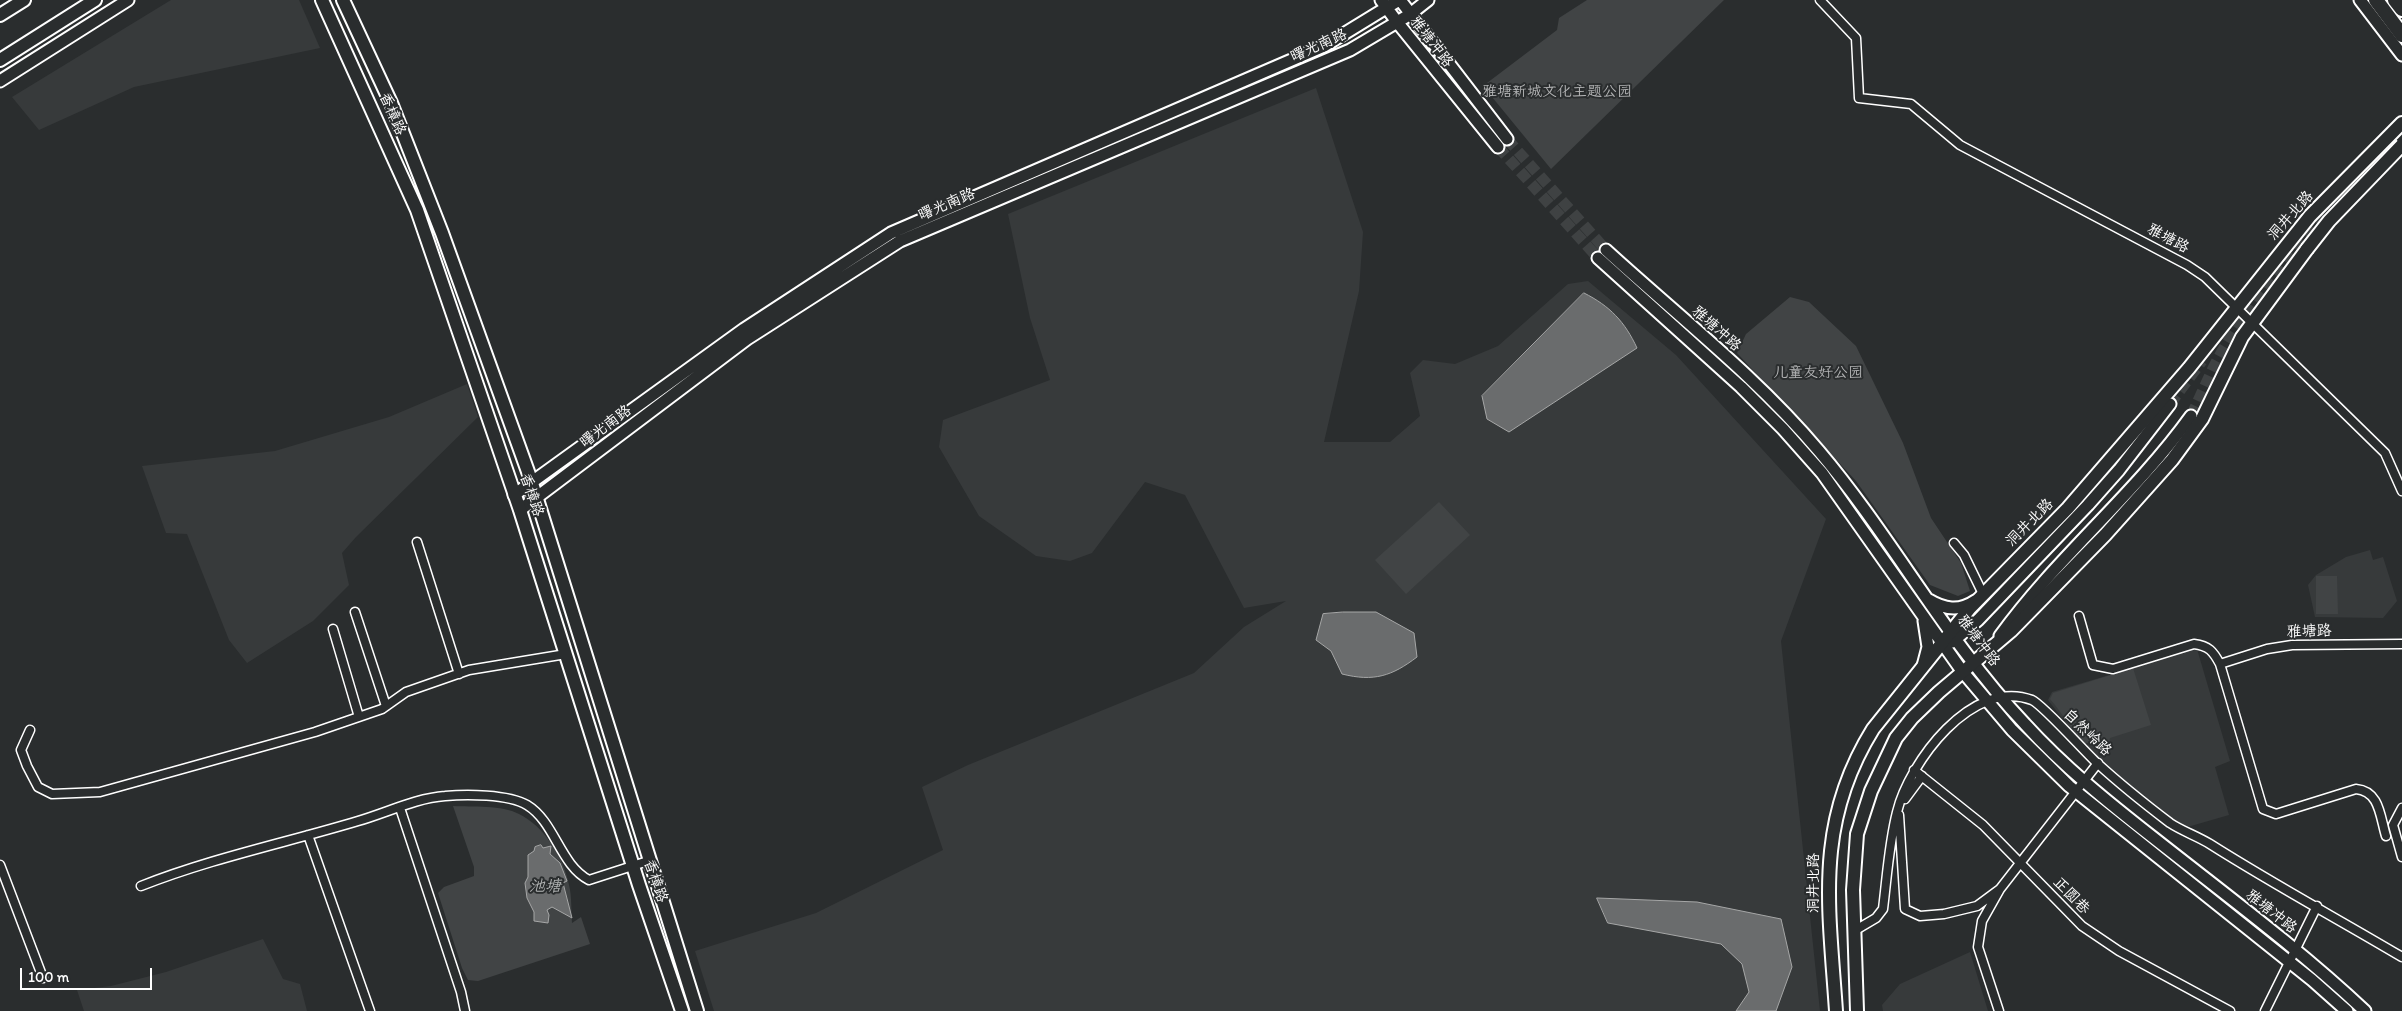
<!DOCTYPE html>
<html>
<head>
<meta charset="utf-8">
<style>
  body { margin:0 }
  #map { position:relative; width:2402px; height:1011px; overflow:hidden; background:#2a2d2e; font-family:Itim,sans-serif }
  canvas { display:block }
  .scale { position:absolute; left:20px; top:968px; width:132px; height:22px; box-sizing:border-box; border:2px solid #fff; border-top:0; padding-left:6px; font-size:15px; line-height:18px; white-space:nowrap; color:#fff; -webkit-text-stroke:4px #2a2d2e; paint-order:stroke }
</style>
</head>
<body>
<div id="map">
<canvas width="2402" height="1011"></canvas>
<div class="scale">100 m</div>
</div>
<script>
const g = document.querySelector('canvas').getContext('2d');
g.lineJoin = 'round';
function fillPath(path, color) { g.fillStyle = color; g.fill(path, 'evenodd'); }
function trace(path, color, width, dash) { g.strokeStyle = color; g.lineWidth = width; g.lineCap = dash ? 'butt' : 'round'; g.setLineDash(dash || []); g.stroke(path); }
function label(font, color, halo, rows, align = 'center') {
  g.font = font + ' Itim,"LXGW WenKai TC",sans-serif'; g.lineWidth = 4; g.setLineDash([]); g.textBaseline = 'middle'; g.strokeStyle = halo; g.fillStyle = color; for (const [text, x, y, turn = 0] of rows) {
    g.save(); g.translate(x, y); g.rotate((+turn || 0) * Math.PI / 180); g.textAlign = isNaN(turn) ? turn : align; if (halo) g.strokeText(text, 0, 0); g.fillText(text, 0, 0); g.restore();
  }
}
fillPath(new Path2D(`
  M171 0H299L320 48 134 87 39 130 12 97Z
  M1316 88 1363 232 1359 291 1324 442H1390L1420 416 1410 373 1423 360 1455 364 1498 346 1568 284 1588 281 1676 355 1826 519 1781 641 1820 1011H714L695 951 816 913 943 850 922 787 968 765 1194 673 1244 627 1286 601 1244 608 1185 495 1145 482 1092 553 1070 561 1036 556 979 516 939 447 943 420 1050 380 1030 318 1008 214Z
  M467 384 478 417 356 537 342 553 349 585 313 621 247 663 229 640 187 534 166 533 142 466 275 451 389 417Z
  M2370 550 2373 560 2383 557 2397 601 2383 618 2315 617 2308 585 2316 575 2346 557Z
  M2197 649 2230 761 2215 767 2229 815 2184 828 2159 811 2087 747 2088 743 2083 745 2048 700 2052 692Z
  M263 939 283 979 300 984 307 1011H84L77 990 111 986 166 972Z
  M1970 952 1988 1011H1883L1882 1005 1900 984Z`), '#373a3b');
fillPath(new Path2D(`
  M1587 0H1724L1551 169 1483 86 1557 30 1559 18Z
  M1790 297 1809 302 1856 346 1903 443 1931 518 1961 563 1970 591 1958 596 1930 585 1856 481 1737 353 1746 334Z
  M1439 502 1470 535 1406 594 1375 560Z
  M2316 576H2337L2338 614H2316Z
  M2133 668 2151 725 2110 738 2109 742 2083 743C2071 729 2063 714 2050 699L2053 693Z
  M453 806C472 807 502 805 519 814 544 826 564 858 569 885 572 897 571 911 572 923L581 917 590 944 478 981 468 980 462 968 438 893 444 887 474 876V867Z`), '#414445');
const water = new Path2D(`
  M1584 293C1610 306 1625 322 1637 348L1509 432 1487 419 1482 396Z
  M1343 612H1376L1414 633 1417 657C1392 676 1374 682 1342 674L1331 651 1316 640 1323 614Z
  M541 845 543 848 551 846 550 854 560 863 567 881 563 883 572 918 552 907 547 910 549 915 548 923 534 921V912L527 898 525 883 528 877V855L534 851 535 847Z
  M1597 898 1697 902 1781 919 1792 967 1776 1011H1736L1749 992 1742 964 1721 944 1608 923Z`);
fillPath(water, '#6a6c6d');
trace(water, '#a6a7a7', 1);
trace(new Path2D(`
  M1507 139 1606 250
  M1498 147 1598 258
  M2170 404 2202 361
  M2191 416C2201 395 2210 373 2221 353 2249 305 2290 247 2333 211`), '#3f4243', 11, [11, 5.5]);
const street = new Path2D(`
  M1820 0 1856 38 1859 98 1911 104 1960 145 2187 265 2205 277 2385 453 2402 491
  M417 542 459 674
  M1954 543 1964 555 1983 594
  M355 612 386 706
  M2079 616 2093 665 2113 669 2194 644C2209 646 2213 651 2220 664L2263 809 2276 814 2356 789C2380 791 2380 817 2386 836
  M333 629 359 717
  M2220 664 2267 649 2292 645 2402 644
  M30 730 21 750 27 766 38 787 52 794 100 792 315 732 382 709 406 692 469 670 566 654
  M1914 770 1983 825 2082 926 2119 951 2230 1011
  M1905 799 1922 776
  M400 808 461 992 465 1011
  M2402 808 2393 825 2402 857
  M1899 815 1905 909 1920 916 1944 914 1977 906 2000 889 1982 921 1978 947 1999 1011
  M308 835 370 1011
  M0 865 43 978
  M141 886C212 858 285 843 358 821 386 813 416 798 445 796 466 794 508 794 527 805 555 822 560 865 589 880L651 860
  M2000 889 2098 763
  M1854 931 1876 918 1883 909C1887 877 1889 843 1897 812 1909 763 1972 677 2032 700 2043 705 2084 751 2097 763 2120 784 2145 804 2170 823 2182 831 2197 836 2210 844 2273 884 2338 919 2402 957
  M2265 1011 2317 906`);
const secondary = new Path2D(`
  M1381 0 1397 22 1498 147
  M1400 0 1507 139
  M2360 0 2402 55
  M0 81 128 0
  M1606 250C1678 316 1756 376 1819 451 1892 537 1947 642 2025 724 2064 767 2109 803 2155 839 2226 895 2299 949 2365 1011
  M1598 258 1741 387 1783 429 1822 473 1962 671 2012 730 2069 786 2312 980 2347 1011
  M514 495 744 329 891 233 1324 46 1399 0
  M520 510 747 339 900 241 1350 50 1409 15 1428 0
  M1929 600C1944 609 1959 612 1975 601
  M2000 636C2057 557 2134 495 2191 416
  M1952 642 1978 620 2088 505 2119 470 2170 404
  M1923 666 1928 647 1924 621`);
const primary = new Path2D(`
  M322 0 417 210 520 510 639 885 682 1011
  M343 0 391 103 442 233 531 480 697 1011
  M0 15 24 0
  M0 60 95 0
  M1836 1011C1829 906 1814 824 1873 729L1970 608 2068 508 2189 368 2310 216 2402 123
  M1857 1011 1853 890 1857 834 1871 791 1896 738 1912 718 1939 692 2011 631 2105 535 2172 460 2202 419 2242 337 2307 249`);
const highway = new Path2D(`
  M2376 0 2402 35
  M2395 0 2402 9`);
trace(street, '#fff', 11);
trace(secondary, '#fff', 15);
trace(primary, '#fff', 16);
trace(highway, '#fff', 18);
trace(street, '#2a2d2e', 8);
trace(secondary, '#2a2d2e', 11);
trace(primary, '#2a2d2e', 12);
trace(highway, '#2a2d2e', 14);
const primaryBridge = new Path2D(`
  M2307 249 2329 221 2402 145`);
trace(primaryBridge, '#fff', 16, []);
trace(primaryBridge, '#2a2d2e', 12);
label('15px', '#fff', '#2a2d2e', [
  ["雅塘冲路",1431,42,52],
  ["曙光南路",1319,46,-24],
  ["香樟路",392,114,66],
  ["曙光南路",947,205,-23],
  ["洞井北路",2291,216,-48],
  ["雅塘路",2168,239,28],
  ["雅塘冲路",1716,329,41],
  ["曙光南路",606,427,-37],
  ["香樟路",531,495,71],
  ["洞井北路",2030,523,-45],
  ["雅塘路",2309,632,-2],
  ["雅塘冲路",1978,641,53],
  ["自然岭路",2087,733,44],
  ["香樟路",655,881,71],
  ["洞井北路",1814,883,-90],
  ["正圆巷",2071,896,46],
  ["雅塘冲路",2271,912,38]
]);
label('15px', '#b3b4b5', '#2a2d2e', [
  ["雅塘新城文化主题公园",1557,92],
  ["儿童友好公园",1818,373]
]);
label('italic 16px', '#b4b6b6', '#2a2d2e', [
  ["池塘",545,887]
]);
</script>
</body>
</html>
